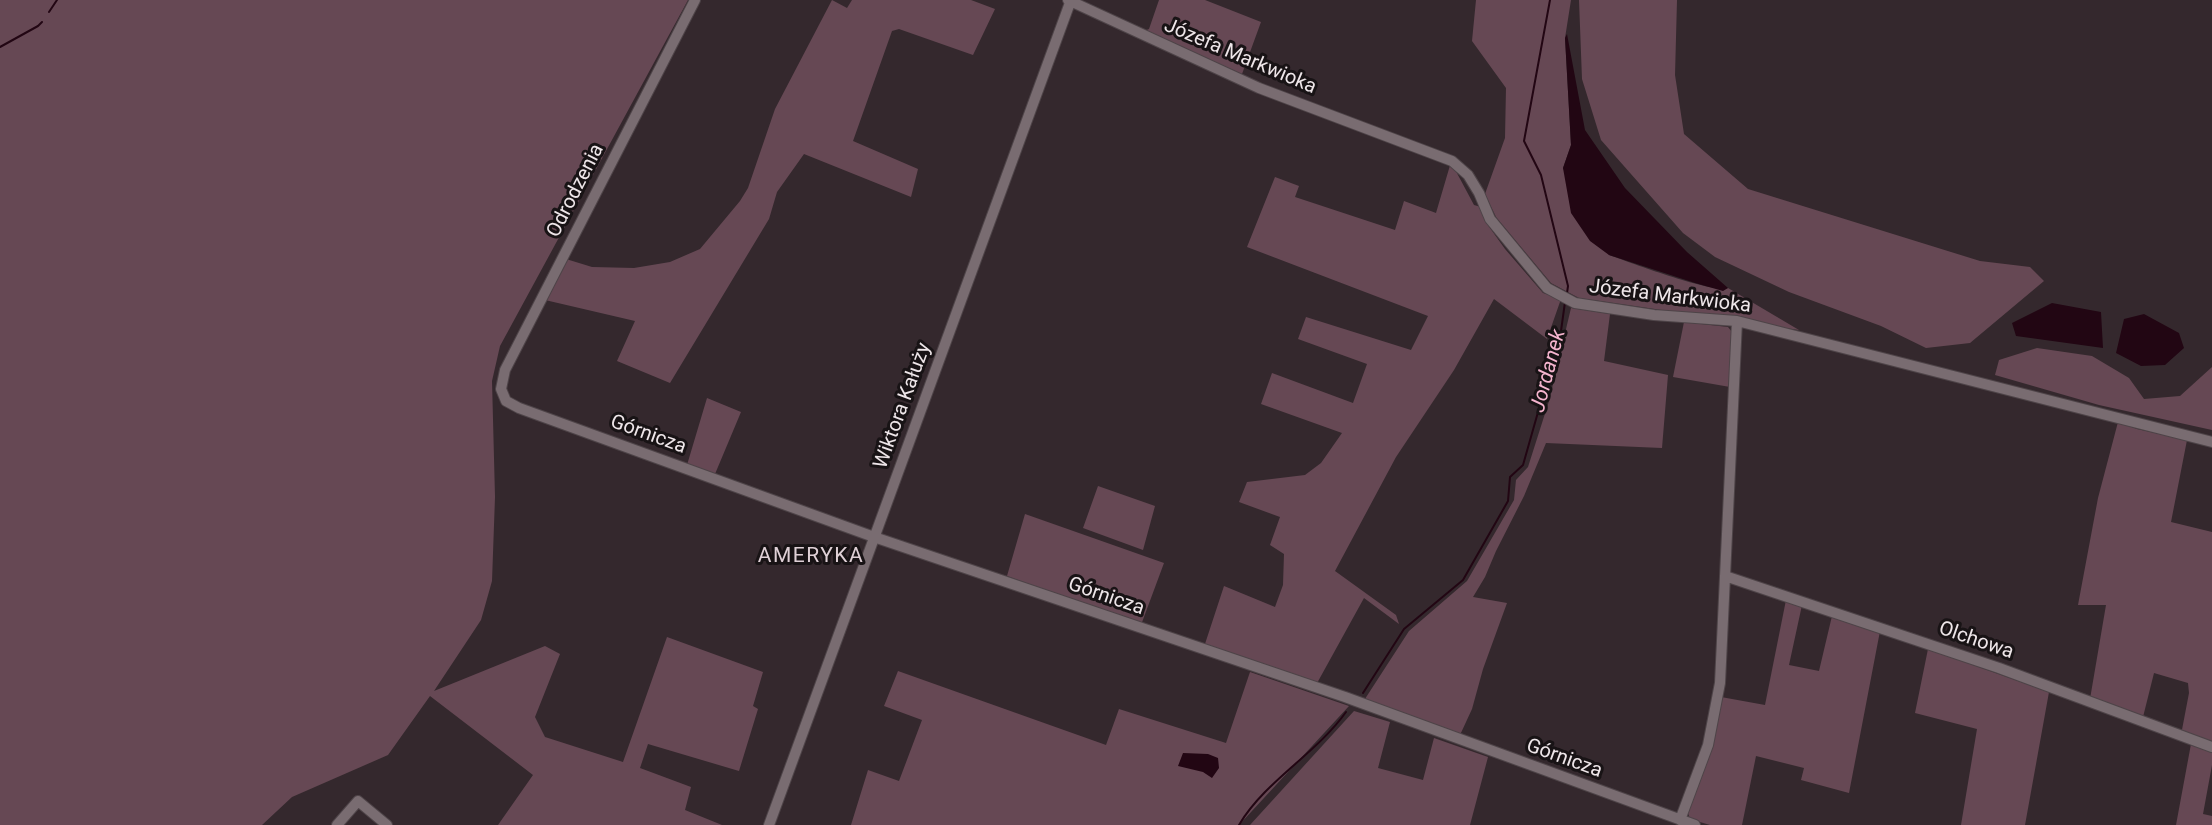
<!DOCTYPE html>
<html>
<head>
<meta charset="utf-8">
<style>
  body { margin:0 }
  canvas { display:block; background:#34282d }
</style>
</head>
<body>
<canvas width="2212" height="825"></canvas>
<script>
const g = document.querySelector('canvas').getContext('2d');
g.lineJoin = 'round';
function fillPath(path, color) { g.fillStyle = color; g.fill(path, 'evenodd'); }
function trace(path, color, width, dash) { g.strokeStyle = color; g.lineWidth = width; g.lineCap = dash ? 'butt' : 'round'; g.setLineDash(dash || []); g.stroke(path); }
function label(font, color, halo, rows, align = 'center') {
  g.font = font + ' Roboto,sans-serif'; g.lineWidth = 6; g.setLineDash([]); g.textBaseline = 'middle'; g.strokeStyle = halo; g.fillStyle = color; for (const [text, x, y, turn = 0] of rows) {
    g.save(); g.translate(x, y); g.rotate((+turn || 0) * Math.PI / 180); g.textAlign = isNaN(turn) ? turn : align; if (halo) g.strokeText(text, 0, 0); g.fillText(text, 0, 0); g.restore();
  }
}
fillPath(new Path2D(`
  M0 0H688L500 346 492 381 495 497 492 581 481 620 434 691 545 646 560 654 535 717 545 737 623 762 667 637 763 672 753 706 758 709 739 771 648 744 640 768 691 787 685 810 722 825H498L533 775 430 696 388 755 292 797 262 825H0Z
  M832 0 847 8 852 0H971L995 9 973 55 899 29 892 31 853 141 918 169 911 197 804 154 777 192 769 219 670 383 617 361 635 321 545 300 566 259 592 267 634 268 670 262 700 249 740 201 748 188 775 109Z
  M1159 0H1205L1261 22 1242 74 1144 31 1149 29Z
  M1476 0H1571L1565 38 1571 145 1563 168 1609 255C1629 262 1714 294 1728 288L1799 330 1579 298 1551 283 1496 217 1485 194 1505 138 1506 88 1472 41Z
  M1579 0H1677L1675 75 1684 134 1748 189 1980 261 2030 267 2044 281 1970 343 1926 348 1881 326 1789 292 1715 257 1683 233 1601 140 1582 79Z
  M1451 162 1474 205 1481 207 1485 221 1505 249 1543 293 1561 299 1547 339 1494 299 1454 370 1396 457 1335 571 1396 615 1399 624 1364 598 1316 685 1204 647 1224 586 1275 607 1283 585 1284 554 1270 545 1280 517 1239 502 1247 482 1305 475 1321 463 1342 433 1261 404 1272 373 1353 403 1367 364 1298 339 1306 317 1411 350 1428 316 1247 247 1275 177 1299 186 1295 197 1395 230 1404 201 1436 213Z
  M1571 308 1610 314 1604 361 1668 375 1662 448 1546 443 1524 496 1496 551 1485 577 1473 597 1507 603 1483 669 1472 709 1460 735 1363 702 1409 631 1467 581 1514 500 1516 480 1528 467 1549 401Z
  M1684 322 1728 327 1732 332 1730 387 1673 377Z
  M2037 348 2092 356 2129 378 2144 399 2180 396 2212 367V430L2099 405 1995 375 1999 360Z
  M707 398 741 412 715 474 687 465Z
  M2118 422 2137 429 2187 440 2171 522 2212 532V744L2181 735 2189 693 2188 683 2154 673 2143 717 2090 699 2106 605H2078L2098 498Z
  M1098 486 1155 506 1143 550 1083 528Z
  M1025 514 1164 563 1141 625 1007 576Z
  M1786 600 1802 605 1789 665 1819 671 1832 616 1880 631 1849 793 1801 780 1804 768 1756 756 1742 825H1710L1690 819 1688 813 1721 697 1765 705Z
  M1928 649 2049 692 2025 825H1961L1977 729 1915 713Z
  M898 671 1106 745 1119 709 1226 743 1250 672 1349 706 1239 825H851L868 770 899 781 922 720 884 706Z
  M1354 711 1390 722 1378 768 1423 780 1434 738 1488 757 1470 825H1250Z
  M2191 744 2212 752V765L2203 814 2212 816V825H2176Z`), '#664854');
fillPath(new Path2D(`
  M1567 34 1585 130 1625 188 1687 252 1728 288 1723 291 1695 283 1609 255 1590 241 1571 213 1563 168 1571 145 1565 38Z
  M2052 303 2101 312 2103 348 2016 336 2012 323Z
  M2144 314 2179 333 2184 348 2165 365 2141 366 2116 353 2124 319Z
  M1183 753 1208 754 1218 758 1219 768 1212 778 1203 772 1178 766Z`), '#220613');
trace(new Path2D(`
  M1550 0 1524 141 1541 175 1568 286 1567 293
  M49 12 57 0
  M0 47 38 26 42 22
  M1363 693 1404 629 1463 580 1508 501 1510 477 1523 465 1561 331 1565 302
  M1239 825C1265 781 1316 754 1346 712`), '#220613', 2);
const minor = new Path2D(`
  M695 0 505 370 501 389 506 401 519 408 874 537 1345 697 1695 825
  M1068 0 1259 88 1452 161 1468 175 1479 193 1490 219 1547 288 1575 303 1654 315 1737 321 2212 442
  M1725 576 1999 668 2212 747
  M1680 820 1708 745 1720 683 1737 321
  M337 825 358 801 387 825
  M769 825 1071 0`);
trace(minor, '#4e4448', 12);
trace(minor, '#796c71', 10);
label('20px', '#eee6e9', '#181315', [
  ["Józefa Markwioka",1240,57,23],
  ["Odrodzenia",576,191,-63],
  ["Józefa Markwioka",1670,297,7],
  ["Wiktora Kałuży",903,406,-70],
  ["Górnicza",648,435,20],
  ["Górnicza",1106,597,19],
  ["Olchowa",1976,641,19],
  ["Górnicza",1564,759,20]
]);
label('italic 21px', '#f5b4ce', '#181315', [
  ["Jordanek",1549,371,-75]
]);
g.letterSpacing = '1.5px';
label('21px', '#dfd0d6', '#181315', [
  ["AMERYKA",811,557]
]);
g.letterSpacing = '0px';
</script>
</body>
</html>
